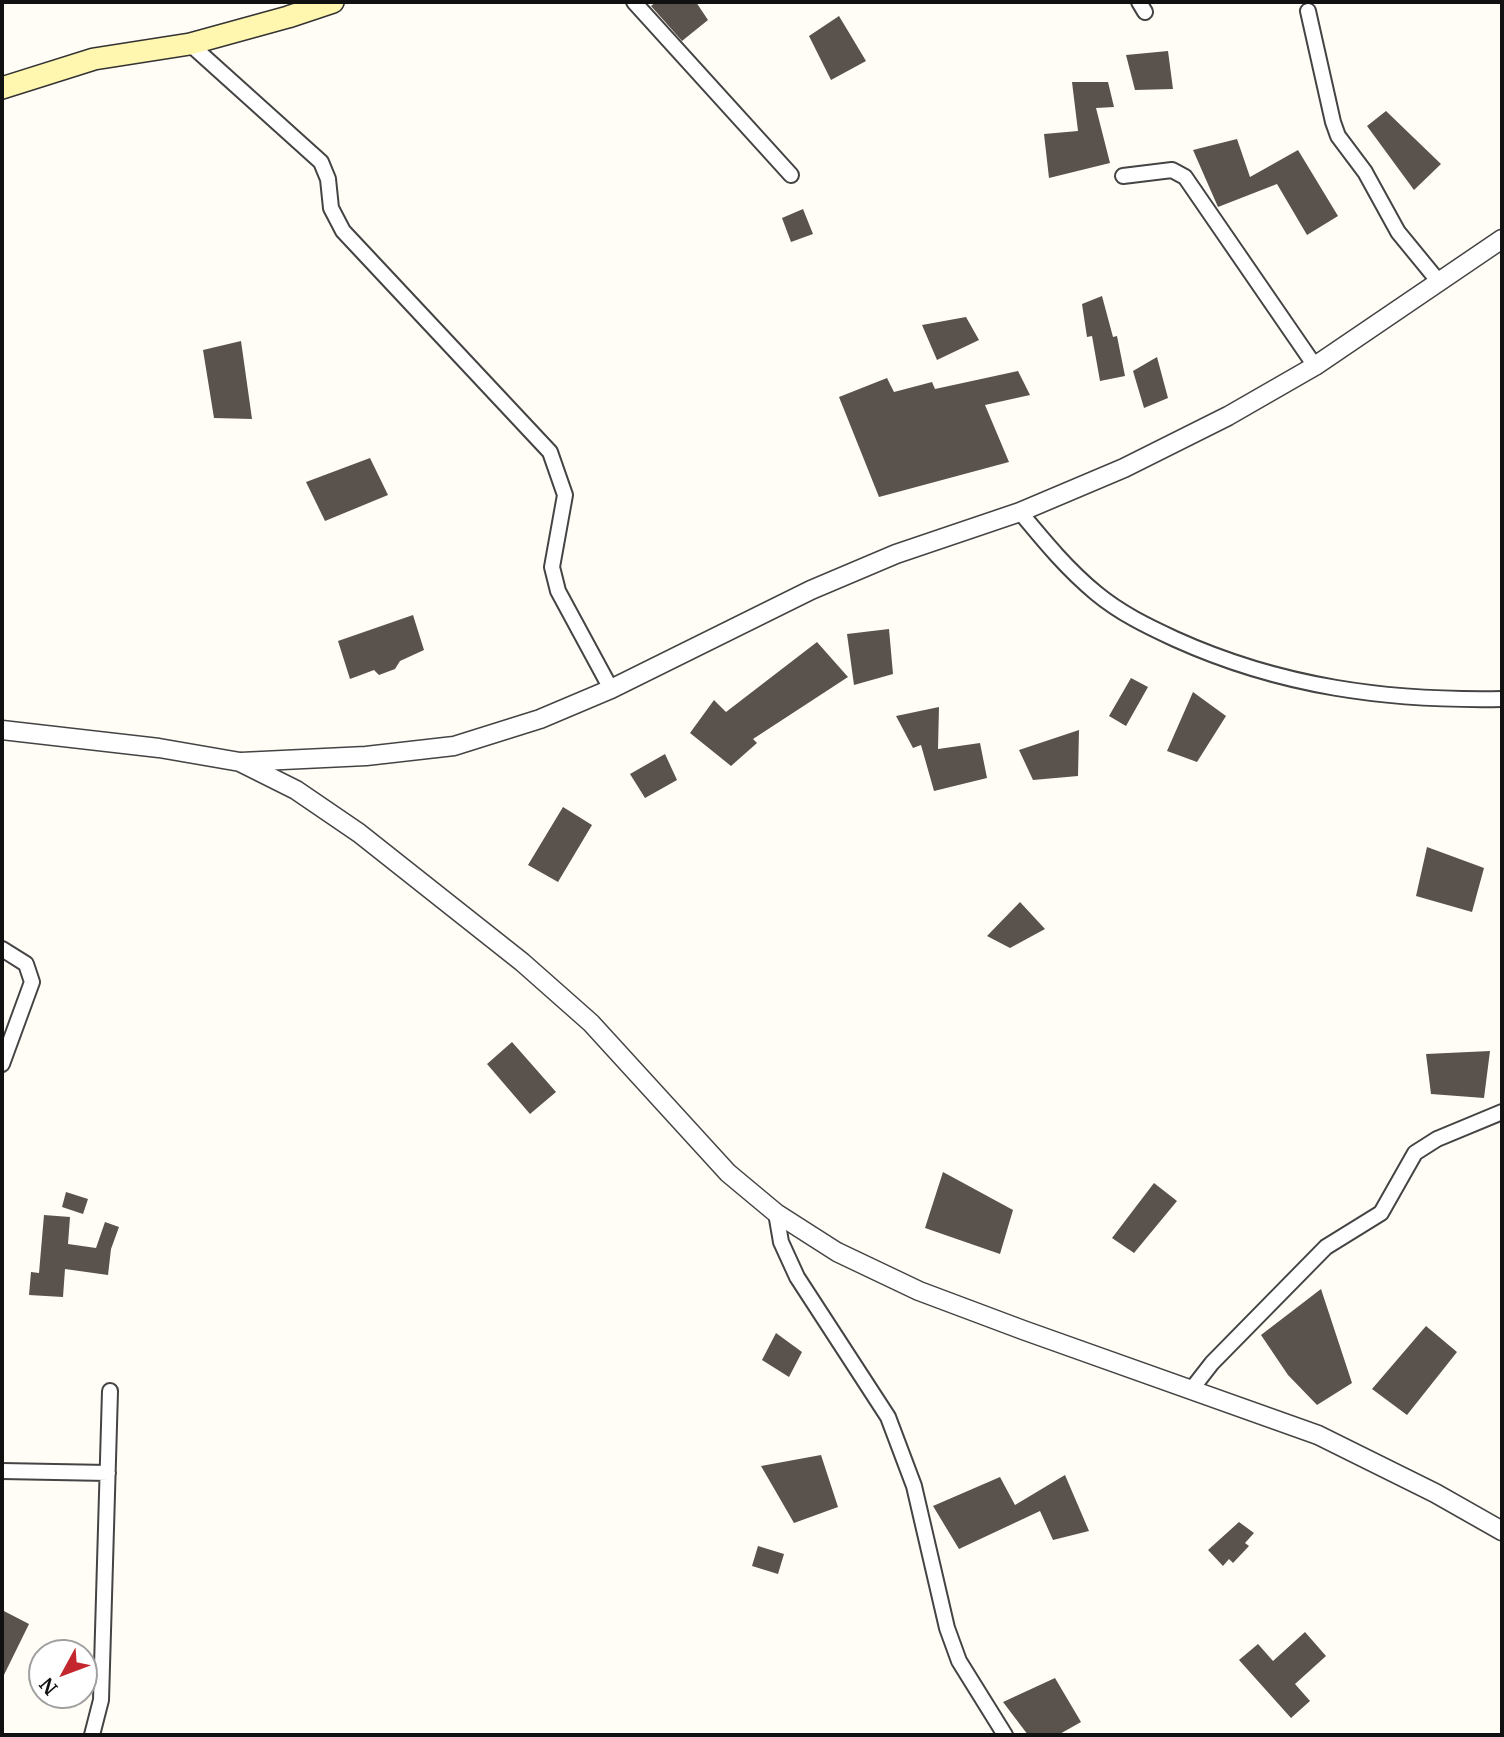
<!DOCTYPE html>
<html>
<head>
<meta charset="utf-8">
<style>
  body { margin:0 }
  #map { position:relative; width:1504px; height:1737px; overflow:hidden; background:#fffdf5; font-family:Merriweather,serif }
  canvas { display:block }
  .frame { position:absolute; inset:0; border:4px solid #111; pointer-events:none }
  .north { position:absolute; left:28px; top:1639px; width:70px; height:70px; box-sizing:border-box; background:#fff; border:2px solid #a0a0a0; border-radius:50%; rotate:229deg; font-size:19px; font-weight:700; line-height:28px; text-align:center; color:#111 }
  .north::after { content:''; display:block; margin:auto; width:24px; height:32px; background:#c4262e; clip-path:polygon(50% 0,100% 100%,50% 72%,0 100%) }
</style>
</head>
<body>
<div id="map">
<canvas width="1504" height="1737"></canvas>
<div class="frame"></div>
<div class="north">N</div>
</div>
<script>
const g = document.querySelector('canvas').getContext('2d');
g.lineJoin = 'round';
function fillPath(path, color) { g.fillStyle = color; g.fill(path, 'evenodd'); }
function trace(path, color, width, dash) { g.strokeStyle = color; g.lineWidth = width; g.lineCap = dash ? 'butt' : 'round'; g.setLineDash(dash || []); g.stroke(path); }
fillPath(new Path2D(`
  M656 2H696L708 20 682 41 651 6Z
  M839 16 866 61 831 80 809 36Z
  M1168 51 1173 89 1135 90 1126 55Z
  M1072 82H1108L1114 107 1096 108 1110 163 1049 178 1044 134 1078 131Z
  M1386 111 1441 164 1414 190 1367 126Z
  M1237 139 1250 177 1298 150 1338 216 1307 235 1277 184 1218 207 1193 150Z
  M803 209 813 234 791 242 782 218Z
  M1102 296 1113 337 1117 336 1125 376 1100 381 1092 336 1087 337 1082 304Z
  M966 317 979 340 937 360 922 325Z
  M241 341 252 419 214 418 203 350Z
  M1157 357 1168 398 1144 408 1133 371Z
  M1018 371 1030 395 985 405 1009 462 879 497 839 397 887 378 894 392 932 382 935 389Z
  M370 458 388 495 325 521 306 482Z
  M413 615 424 650 400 661 395 669 379 675 374 670 350 679 338 641Z
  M889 629 893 674 854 685 847 634Z
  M817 642 848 677 753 739 757 743 731 766 690 733 714 700 726 712Z
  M1131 678 1148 687 1126 726 1109 716Z
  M1193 692 1226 716 1197 762 1167 751Z
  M939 707 938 749 980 743 987 778 934 791 921 745 913 748 896 716Z
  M1079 730 1078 776 1033 780 1019 750Z
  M665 754 677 780 645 798 630 774Z
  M563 807 592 825 558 882 528 865Z
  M1427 847 1484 868 1472 912 1416 896Z
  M1020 902 1045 929 1010 948 987 936Z
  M512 1042 556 1092 530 1114 487 1064Z
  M1490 1051 1484 1098 1431 1094 1426 1054Z
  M943 1172 1013 1210 1000 1254 925 1228Z
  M1154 1183 1177 1201 1134 1253 1112 1238Z
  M66 1192 88 1199 83 1214 62 1207Z
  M44 1215 70 1217 68 1244 96 1248 105 1222 119 1227 111 1249 108 1275 65 1269 63 1297 29 1295 31 1272 39 1273Z
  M1321 1289 1352 1383 1317 1405 1288 1375 1261 1335Z
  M1426 1326 1457 1352 1407 1415 1372 1389Z
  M776 1333 802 1352 789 1377 762 1360Z
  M821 1455 838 1507 794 1523 761 1466Z
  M1065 1475 1089 1531 1053 1540 1040 1511 959 1549 933 1506 1000 1477 1015 1505Z
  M1239 1522 1254 1533 1245 1543 1249 1546 1233 1563 1229 1559 1223 1566 1208 1550Z
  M758 1546 784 1554 778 1574 752 1566Z
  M2 1610 29 1624 2 1679Z
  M1305 1632 1326 1656 1295 1684 1310 1701 1291 1718 1239 1660 1258 1644 1273 1661Z
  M1055 1678 1081 1722 1058 1735H1028L1003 1702Z`), '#5a524d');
const minor = new Path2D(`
  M634 2 791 175
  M1139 2 1145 12
  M1308 11 1333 122 1338 136 1365 172 1398 232 1439 282
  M190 44 321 162 328 179 331 208 343 231 550 452 565 495 552 567 558 591 611 689
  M1123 176 1172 170 1185 177 1315 366
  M1020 512C1044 541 1067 569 1096 593 1120 613 1147 626 1175 639 1281 687 1387 701 1502 699
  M2 949 26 964 32 982 2 1064
  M776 1213 781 1242 797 1277 888 1417 914 1486 947 1628 959 1661 1005 1735
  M1191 1390 1212 1363 1326 1247 1381 1213 1415 1153 1437 1139 1502 1112
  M2 1471 108 1473
  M92 1735 101 1700 110 1391`);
const tertiary = new Path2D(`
  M2 730 159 748 240 762 296 790 359 833 522 962 591 1023 728 1173 776 1213 837 1252 919 1291 1023 1330 1318 1435 1435 1493 1502 1531
  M241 762 366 756 454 746 540 719 611 689 811 590 896 554 1020 512 1124 468 1228 416 1315 366 1502 239`);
const secondary = new Path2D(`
  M2 88 94 59 190 44 288 17 333 2`);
trace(minor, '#444', 18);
trace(tertiary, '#444', 21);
trace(secondary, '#333', 24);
trace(minor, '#fff', 14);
trace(tertiary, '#fff', 18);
trace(secondary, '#fff6b0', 21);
</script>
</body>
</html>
